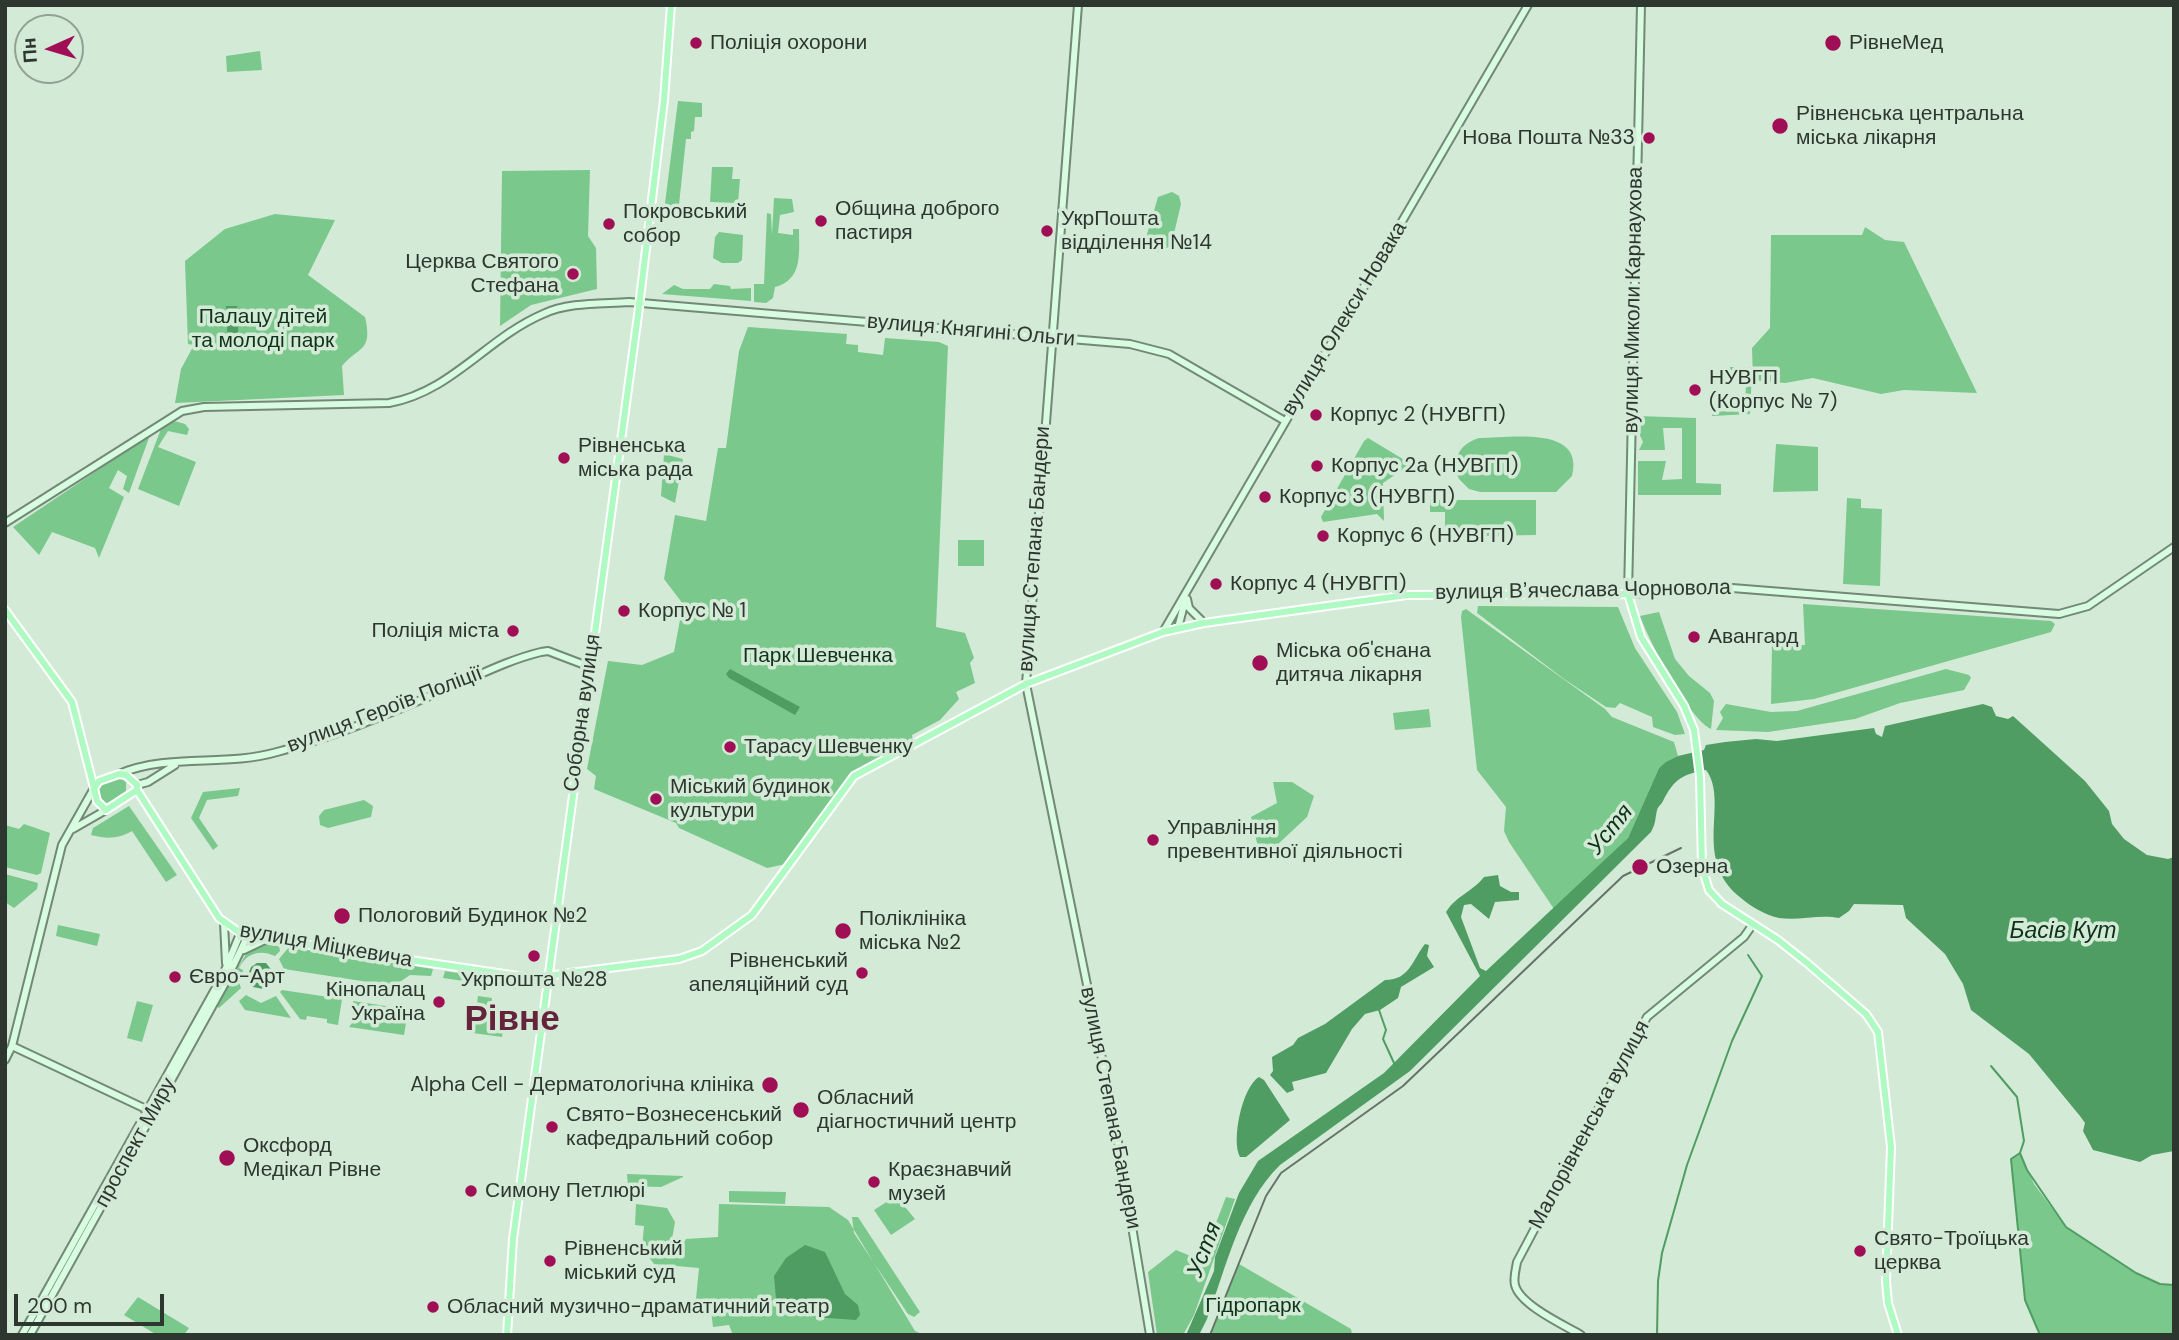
<!DOCTYPE html>
<html>
<head>
<meta charset="utf-8">
<style>
  body { margin:0 }
  #map { position:relative; width:2179px; height:1340px; overflow:hidden; background:#d3ead7; font-family:"DM Sans",sans-serif }
  canvas { display:block }
  .frame { position:absolute; inset:0; border:7px solid #2e372f; pointer-events:none }
  .north { position:absolute; left:14px; top:14px; width:70px; height:70px; box-sizing:border-box; background:#d3ead7; border:2px solid #91a294; border-radius:50%; rotate:266deg; font-size:19px; font-weight:700; line-height:28px; text-align:center; color:#2e372f }
  .north::after { content:''; display:block; margin:auto; width:24px; height:32px; background:#a00e55; clip-path:polygon(50% 0,100% 100%,50% 72%,0 100%) }
  .scale { position:absolute; left:14px; top:1294px; width:150px; height:32px; box-sizing:border-box; border:4px solid #2e372f; border-top:0; padding-left:9px; font-size:21px; line-height:24px; white-space:nowrap; color:#2e372f; -webkit-text-stroke:5px #d3ead7; paint-order:stroke }
</style>
</head>
<body>
<div id="map">
<canvas width="2179" height="1340"></canvas>
<div class="frame"></div>
<div class="north">Пн</div>
<div class="scale">200 m</div>
</div>
<script>
const g = document.querySelector('canvas').getContext('2d');
g.lineJoin = 'round';
function fillPath(path, color) { g.fillStyle = color; g.fill(path, 'evenodd'); }
function trace(path, color, width, dash) { g.strokeStyle = color; g.lineWidth = width; g.lineCap = dash ? 'butt' : 'round'; g.setLineDash(dash || []); g.stroke(path); }
function label(font, color, halo, rows, align = 'center') {
  g.font = font + ' "DM Sans",sans-serif'; g.lineWidth = 7; g.setLineDash([]); g.textBaseline = 'middle'; g.strokeStyle = halo; g.fillStyle = color; for (const [text, x, y, turn = 0] of rows) {
    g.save(); g.translate(x, y); g.rotate((+turn || 0) * Math.PI / 180); g.textAlign = isNaN(turn) ? turn : align; if (halo) g.strokeText(text, 0, 0); g.fillText(text, 0, 0); g.restore();
  }
}
fillPath(new Path2D(`
  M260 51 262 70 227 72 226 56Z
  M678 101 702 103V117H695L694 131 691 132V139H686L678 214H667L666 220 663 219Z
  M712 167H733L732 179H740L738 203 710 202Z
  M590 170 588 236 596 248 597 289 531 305 500 326 502 171Z
  M1172 192 1179 196 1181 204 1171 246 1158 252 1150 249 1145 241 1158 197Z
  M774 198 792 199 794 212 780 215 778 233 793 235V229H799C799 253 803 280 775 287L773 298 766 303 754 302V284H764L767 213 771 214 772 235Z
  M275 214 335 220 308 275 365 317C373 352 359 346 342 366L344 395 175 403 181 369 194 345 188 344 185 261 225 229Z
  M1865 227 1885 240 1904 242 1977 393 1904 390 1881 394 1813 378 1785 383 1753 380 1752 348 1770 328 1771 235H1862Z
  M719 232 743 235 742 260 738 263H722L713 258 715 237Z
  M714 284 730 286 731 289 751 288V301L662 294 674 285 683 289H710Z
  M748 327 847 334 846 344 858 345V352L883 355 885 338 939 342 948 346 936 627 965 633 974 658 970 663 975 683 956 692 959 699 940 720 912 735 913 743 856 773 791 863 767 868 679 828 676 823 594 789 596 776 587 769 608 661 642 665 674 652 683 604 664 579 675 515 706 521 718 448H726L739 351Z
  M1730 367H1749L1752 370 1750 414 1712 416V411L1745 412 1746 381H1730Z
  M1638 416 1696 418V483L1721 484V495H1638V461H1666L1662 480 1682 479V428H1663L1665 450H1639L1643 442 1638 431Z
  M174 421 185 424 189 429 187 435 168 431 158 447 196 462 179 506 138 489 161 429Z
  M150 435 129 493 123 489 127 476 118 470 109 488 124 497 99 558 95 548 52 532 39 555 13 527Z
  M1368 438 1411 464 1383 483 1384 521 1377 514 1323 522 1321 517 1364 441Z
  M1479 438C1510 438 1585 425 1572 476L1556 492H1480L1469 489 1459 479C1451 460 1459 444 1479 438Z
  M1776 444 1818 447V491L1773 492Z
  M664 454 683 459 675 503 661 496Z
  M1847 498 1861 499V508L1882 509 1880 586 1843 584Z
  M1430 500H1536V535L1477 536V529L1445 528V512H1430Z
  M958 540H984V566H958Z
  M1803 604 2051 621 2055 624 2051 632 1814 699 1771 704 1772 645H1805Z
  M1478 606 1618 607 1635 648 1677 712 1685 734 1675 735 1653 727 1652 717 1620 703 1615 708 1606 707 1564 679 1477 613Z
  M1466 609 1605 709 1612 717 1674 742 1678 756 1659 768 1628 838 1554 909 1509 842 1504 831 1506 807 1477 770 1461 617 1462 611Z
  M1659 612 1675 659 1689 676 1710 693 1714 701 1711 729C1689 719 1649 641 1640 616Z
  M1946 669 1969 675 1971 678 1964 690 1900 703 1855 719 1768 732 1716 730 1723 718 1720 712 1726 704 1771 712 1797 711Z
  M1429 709 1431 727 1395 730 1393 713Z
  M119 777 126 782V791L108 803 100 802 99 786Z
  M1273 782H1292L1314 796 1307 817 1261 860 1251 817 1277 803Z
  M240 788 238 796 207 800 199 818 218 846 213 850 191 818 203 792Z
  M364 800 373 806 371 817 328 828 320 825 319 816 324 810Z
  M129 806 177 875 166 882 132 831C118 839 107 839 91 835L93 828Z
  M24 824 50 833 41 873 37 875 5 867V825L19 829Z
  M5 874 38 883 37 889 14 908 5 902Z
  M58 925 100 934 97 946 56 936Z
  M265 944 279 946 280 951 275 956C260 949 246 953 239 968L243 970 242 976 237 977 241 988 219 1008 216 1006 246 954Z
  M289 947 433 969 431 976 410 975 394 986 284 969 279 959Z
  M445 971 523 983V986L519 989 443 978Z
  M282 990 342 999 338 1025 327 1023V1019L307 1016 306 1020 300 1019 280 992Z
  M246 995 261 1003 276 996 291 1018 245 1010 239 1001Z
  M478 996 492 998 489 1021 503 1031 502 1037 473 1033Z
  M137 1001 153 1005 142 1042 127 1038Z
  M353 1001 392 1007 398 1018 406 1023 404 1035 349 1027 352 1023Z
  M2020 1153 2034 1184 2066 1227 2136 1273 2160 1284 2174 1285V1335H2040L2025 1300 2011 1159Z
  M627 1174 683 1176V1177L661 1187 628 1186Z
  M729 1191 786 1192 785 1204 729 1202Z
  M896 1196 915 1219 891 1235 874 1210Z
  M1226 1197 1235 1199 1194 1315 1183 1335H1157L1148 1272 1176 1250 1193 1257 1204 1254Z
  M636 1204 667 1208 675 1222 672 1239 675 1244H683L686 1239 718 1237 719 1204 829 1207 848 1220 915 1331 924 1335H733L729 1325 713 1327 711 1310 696 1299 699 1268 654 1264 642 1248 644 1226 635 1225Z
  M852 1217H858L920 1312 914 1317 908 1314 854 1233Z
  M1239 1264 1351 1329 1352 1334 1210 1335Z
  M138 1297 189 1328 184 1335H157L124 1315Z`), '#7ac88b');
fillPath(new Path2D(`
  M226 306H237L239 349 228 350Z
  M730 669 800 707 795 715 729 678 726 674Z
  M1983 704 1992 707 1996 716 2008 719 2013 716 2085 781 2109 811 2112 824 2124 839 2147 855 2168 859 2174 857V1151L2152 1155 2140 1162 2093 1150 2083 1131 2085 1123 2080 1116 2029 1054 1971 1010 1963 984 1945 954 1906 918 1903 905 1854 904 1849 911 1839 918C1819 914 1800 921 1779 918 1766 915 1751 907 1741 898 1691 859 1730 802 1706 770 1683 774 1674 779 1663 801 1661 805 1659 805 1657 810 1655 819 1656 823 1651 832L1410 1071 1280 1165C1240 1204 1226 1268 1207 1319L1199 1335H1186L1214 1271 1215 1257 1239 1193 1258 1161 1384 1073 1480 976 1446 912C1456 896 1472 892 1484 877L1498 875 1500 886 1511 892H1519V900L1495 902 1489 919 1471 904 1464 905 1461 917 1480 968 1486 971 1628 838 1659 768 1666 762 1678 756 1704 750 1706 745 1725 742 1756 739 1777 741 1874 728 1876 734 1882 737 1885 726Z
  M1425 944 1429 945 1427 956 1434 967 1401 987 1398 998 1380 1010 1365 1014 1352 1029 1326 1073 1292 1082 1294 1090 1287 1093 1270 1075 1273 1071 1272 1057 1293 1045 1298 1038 1325 1024 1385 980C1410 980 1412 960 1425 944Z
  M257 963H266L274 973 270 976 272 983 263 989 253 987 247 977 251 967Z
  M1259 1077 1264 1080 1290 1120 1246 1157H1240C1231 1141 1242 1087 1259 1077Z
  M805 1245 825 1252 845 1294 858 1305 860 1315 856 1320 813 1317 776 1299 774 1276 786 1258Z`), '#4f9d62');
trace(new Path2D(`
  M1379 1010 1386 1030 1383 1039 1394 1063
  M1991 1066 2017 1097 2024 1141 2020 1153 2027 1170 2066 1227 2136 1273 2160 1284 2174 1285
  M2020 1153 2011 1159 2025 1300 2040 1335
  M1657 1335 1658 1281 1662 1253 1687 1165 1732 1041 1762 976 1748 955`), '#4f9d62', 2);
const secondary = new Path2D(`
  M1078 5 1026 684 1114 1118 1150 1335
  M1641 5 1628 594 1732 588 2059 614 2088 606 2174 547
  M5 523 182 411 204 407 389 403C451 392 487 338 543 314 568 302 601 304 629 302L1130 344 1169 354 1285 421
  M1187 599 1189 608 1204 623
  M1178 628 1185 601
  M1163 632 1528 5
  M119 774C169 753 225 767 277 752 326 739 390 714 437 693 472 679 504 661 541 652L548 651 590 667
  M137 785 148 782 175 765
  M73 829 106 810
  M224 923 226 963
  M244 950 267 939
  M12 1046 148 1110
  M5 1060 12 1046 62 845 93 790
  M22 1335 223 975 240 934
  M30 1335 224 985 248 935
  M1581 1335C1564 1325 1520 1305 1515 1285 1513 1278 1516 1269 1517 1262L1647 1017 1744 937 1753 924`);
const primary = new Path2D(`
  M5 610 72 702 94 788
  M119 774 126 775 137 785V790L106 810 97 801 94 788 99 781Z
  M137 790 219 918 243 935 531 978 679 959 702 951 752 915 854 776 1026 684 1163 632 1204 623 1407 595 1628 594 1641 637 1684 706 1694 730 1700 777 1702 867 1709 890 1722 904 1778 940 1807 963 1866 1014 1878 1032 1891 1147 1886 1281 1888 1303 1898 1335
  M507 1335 513 1239 638 315 664 100 671 5`);
trace(secondary, '#738876', 10);
trace(primary, '#fff', 10);
trace(secondary, '#d7fce0', 6);
trace(primary, '#affac2', 6);
trace(new Path2D(`
  M1210 1335 1266 1196 1281 1173 1403 1086 1623 876 1681 848`), '#667468', 2);
for (const [x, y, r, color] of [
  [696,43,7,"#a00e55"],
  [1833,43,9,"#a00e55"],
  [1780,126,9,"#a00e55"],
  [1649,138,7,"#a00e55"],
  [821,221,7,"#a00e55"],
  [609,224,7,"#a00e55"],
  [1047,231,7,"#a00e55"],
  [573,274,7,"#a00e55"],
  [1695,390,7,"#a00e55"],
  [1316,415,7,"#a00e55"],
  [564,458,7,"#a00e55"],
  [1317,466,7,"#a00e55"],
  [1265,497,7,"#a00e55"],
  [1323,536,7,"#a00e55"],
  [1216,584,7,"#a00e55"],
  [624,611,7,"#a00e55"],
  [513,631,7,"#a00e55"],
  [1694,637,7,"#a00e55"],
  [1260,663,9,"#a00e55"],
  [730,747,7,"#a00e55"],
  [656,799,7,"#a00e55"],
  [1153,840,7,"#a00e55"],
  [1640,867,9,"#a00e55"],
  [342,916,9,"#a00e55"],
  [843,931,9,"#a00e55"],
  [534,956,7,"#a00e55"],
  [862,973,7,"#a00e55"],
  [175,977,7,"#a00e55"],
  [439,1002,7,"#a00e55"],
  [770,1085,9,"#a00e55"],
  [801,1110,9,"#a00e55"],
  [552,1127,7,"#a00e55"],
  [227,1158,9,"#a00e55"],
  [874,1182,7,"#a00e55"],
  [471,1191,7,"#a00e55"],
  [1860,1251,7,"#a00e55"],
  [550,1261,7,"#a00e55"],
  [433,1307,7,"#a00e55"]
]) { const dot = new Path2D(); dot.arc(x, y, r, 0, 2 * Math.PI); g.fillStyle = color; g.fill(dot); trace(dot, '#d3ead7', 2.5); }
label('21px', '#2e372f', '#d3ead7', [
  ["Поліцiя охорони",710,43],
  ["РівнеМед",1849,43],
  ["Рівненська центральна",1796,114],
  ["міська лікарня",1796,138],
  ["Нова Пошта №33",1635,138,"right"],
  ["Община доброго",835,209],
  ["пастиря",835,233],
  ["Покровський",623,212],
  ["собор",623,236],
  ["УкрПошта",1061,219],
  ["відділення №14",1061,243],
  ["Церква Святого",559,262,"right"],
  ["Стефана",559,286,"right"],
  ["НУВГП",1709,378],
  ["(Корпус № 7)",1709,402],
  ["Корпус 2 (НУВГП)",1330,415],
  ["Рівненська",578,446],
  ["міська рада",578,470],
  ["Корпус 2а (НУВГП)",1331,466],
  ["Корпус 3 (НУВГП)",1279,497],
  ["Корпус 6 (НУВГП)",1337,536],
  ["Корпус 4 (НУВГП)",1230,584],
  ["Корпус № 1",638,611],
  ["Поліція міста",499,631,"right"],
  ["Авангард",1708,637],
  ["Міська об'єнана",1276,651],
  ["дитяча лікарня",1276,675],
  ["Тарасу Шевченку",744,747],
  ["Міський будинок",670,787],
  ["культури",670,811],
  ["Управління",1167,828],
  ["превентивної діяльності",1167,852],
  ["Озерна",1656,867],
  ["Пологовий Будинок №2",358,916],
  ["Поліклініка",859,919],
  ["міська №2",859,943],
  ["Рівненський",848,961,"right"],
  ["апеляційний суд",848,985,"right"],
  ["Євро-Арт",189,977],
  ["Укрпошта №28",534,980,"center"],
  ["Кінопалац",425,990,"right"],
  ["Україна",425,1014,"right"],
  ["Alpha Cell - Дерматологічна клініка",754,1085,"right"],
  ["Обласний",817,1098],
  ["діагностичний центр",817,1122],
  ["Свято-Вознесенський",566,1115],
  ["кафедральний собор",566,1139],
  ["Оксфорд",243,1146],
  ["Медікал Рівне",243,1170],
  ["Краєзнавчий",888,1170],
  ["музей",888,1194],
  ["Симону Петлюрі",485,1191],
  ["Свято-Троїцька",1874,1239],
  ["церква",1874,1263],
  ["Рівненський",564,1249],
  ["міський суд",564,1273],
  ["Обласний музично-драматичний театр",447,1307]
], 'left');
label('21px', '#2e372f', '#d3ead7', [
  ["вулиця Миколи Карнаухова",1634,300,-89],
  ["вулиця Олекси Новака",1345,319,-59],
  ["вулиця Княгині Ольги",971,331,5],
  ["вулиця Степана Бандери",1035,549,-86],
  ["вулиця Вʼячеслава Чорновола",1583,591,-1],
  ["вулиця Героїв Поліції",385,710,-21],
  ["Соборна вулиця",583,713,-82],
  ["вулиця Міцкевича",326,946,10],
  ["вулиця Степана Бандери",1110,1108,79],
  ["Малорівненська вулиця",1590,1125,-62],
  ["проспект Миру",136,1143,-61]
]);
label('21px', '#11331a', '#d3ead7', [
  ["Палацу дітей",263,317],
  ["та молоді парк",263,341],
  ["Парк Шевченка",818,656],
  ["Гідропарк",1253,1306]
]);
label('italic 23px', '#103119', '#d3ead7', [
  ["Устя",1611,830,-51],
  ["Басів Кут",2063,932],
  ["Устя",1205,1250,-69]
]);
label('bold 35px', '#66233c', '#d3ead7', [
  ["Рівне",512,1021]
]);
</script>
</body>
</html>
